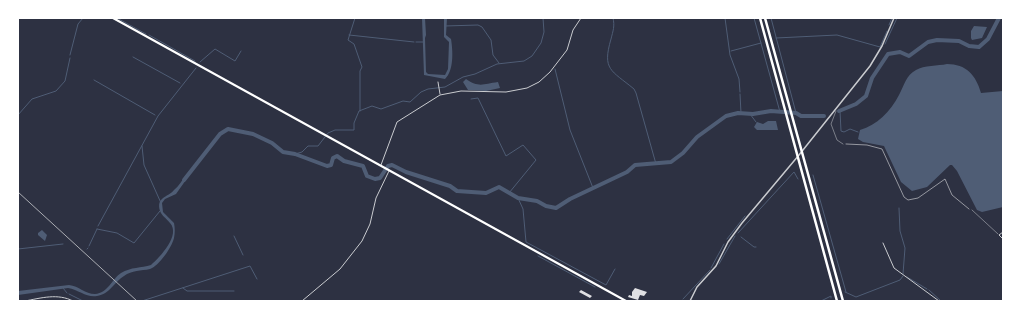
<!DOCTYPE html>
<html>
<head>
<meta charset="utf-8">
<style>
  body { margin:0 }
  #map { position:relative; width:1021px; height:319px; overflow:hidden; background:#2d3142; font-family:"Public Sans",sans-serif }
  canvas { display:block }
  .frame { position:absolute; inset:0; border:19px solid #fff; pointer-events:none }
</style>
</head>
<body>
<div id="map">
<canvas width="1021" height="319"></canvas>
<div class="frame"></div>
</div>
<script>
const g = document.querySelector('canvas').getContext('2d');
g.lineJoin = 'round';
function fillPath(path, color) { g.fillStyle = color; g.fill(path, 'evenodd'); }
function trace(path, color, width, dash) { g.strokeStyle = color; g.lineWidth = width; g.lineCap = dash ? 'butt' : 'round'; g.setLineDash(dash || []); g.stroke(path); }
fillPath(new Path2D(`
  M422 18H425L426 35 425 38 426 72 428 74 445 75 448 69 449 42 444 37V18H447L446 35 451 39C453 51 454 71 445 79L424 75Z
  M974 26 987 27 982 38 972 40 971 38V31Z
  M947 64C966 64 976 75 981 93L1003 91V207L982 212 977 210 957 171 952 165H950L927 187 912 191 901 182 884 146 863 142 858 139 860 130C877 125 890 112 899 95 904 86 906 75 916 70 924 65 938 66 947 64Z
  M466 79C479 88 483 84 498 82L500 88 486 91 468 90 463 82Z
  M768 121H776L778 130H757L754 127 757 122 763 124Z
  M186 175 188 177 176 194 165 199 162 203 163 212 174 223C175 228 175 233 174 238 172 247 159 266 150 269 141 271 132 270 124 276 114 282 110 294 97 296 87 298 79 290 68 288L18 295V291L69 285C79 286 85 294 95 294 108 293 112 279 121 273 131 267 141 268 151 265 160 257 181 235 170 223 166 218 162 216 160 211 156 197 167 198 174 190 179 186 182 180 186 175Z
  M42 230 47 235 45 241 38 235V233Z`), '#4f5d75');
trace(new Path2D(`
  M117 18 146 34
  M355 18 348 40 354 44 362 67 360 71V111
  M613 18C615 26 613 31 611 39 602 70 611 70 634 89L636 93 656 164
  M725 18 730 55 739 79 740 92
  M754 18 780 112
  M771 18 796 113
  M889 25 892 18
  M445 26 478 25 482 27 491 40 493 55 499 63
  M149 35 195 61
  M349 35 414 42
  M776 38 837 35 880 47 887 31
  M416 42H423
  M885 44 897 18
  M731 51 761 43
  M70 55 78 24 83 18
  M133 57 180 83
  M200 62 215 49 235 61 241 51
  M555 69 570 130 593 188
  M94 80 155 115
  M740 94 741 113
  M471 99 478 98 506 156 523 145 536 160 509 193
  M840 111 841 131 844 132 850 129 858 132
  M750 114 756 122
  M18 115 32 99 56 91 65 81 70 58
  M142 146 144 165 161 203
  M295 154 302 152 308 146H318L328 133 335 130H354V123L359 111 372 106 381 109 403 101 410 102 421 92 428 89 445 87 463 77 475 74 497 64 524 61 532 56 541 43 544 32 543 18
  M813 175 846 292
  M518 198 523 209 526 242 606 285 615 269
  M899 208 900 231 905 248 903 274
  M98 226 158 116 196 68
  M97 229 117 233 134 243 160 211
  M738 233 794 172 798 179
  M234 236 243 255
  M741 237 754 247H756
  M727 239 745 216
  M89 246 97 229
  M18 249 63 244
  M87 249 88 248
  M538 256 595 287
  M719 264 735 236
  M711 268 724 244
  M907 277 927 289
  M63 288 67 293
  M183 288 187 291H234
  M929 290 941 301
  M845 292 856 297 900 280 903 276
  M69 294 83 301
  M683 299 710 270
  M142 301 250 266 257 279
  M821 301 831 296V298`), '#4f5d75', 1);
trace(new Path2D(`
  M839 111 856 104 866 96 872 78 888 54 900 52 909 56 928 42 937 40 959 41 969 46 979 47 988 39 999 18
  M184 180 220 134 228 129 253 134 272 143 283 152 295 154 327 166 331 165 333 158 337 156 344 161 363 166 367 176 375 179 380 178 388 166 392 165 406 172 450 186 457 191 486 193 499 187 518 198 537 201 546 206 556 208 570 199 627 172 635 165 671 162 683 153 697 137 726 116 738 113 753 114 771 111 796 113 801 116H824`), '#4f5d75', 4);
fillPath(new Path2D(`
  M635 288 647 292 644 296 640 295 638 300 628 297 629 295 632 296V292Z
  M581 290 592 296 590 298 579 292Z`), '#e0e0e3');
trace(new Path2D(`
  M846 144 867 145 882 149 904 197 908 200 918 198 945 179 952 195 969 209`), '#fff', 0.5);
trace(new Path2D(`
  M836 111 831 124 837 140 843 144
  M972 210 998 234`), '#caccd0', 0.5);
trace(new Path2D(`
  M438 82 440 94
  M381 165 397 122 440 95 461 91 506 92 527 88 539 82 550 72 567 50 573 30 581 18
  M1003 232 999 235 1003 239
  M883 243 894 268 939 301
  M25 301C41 298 58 293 73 301
  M302 301 340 269 362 241 370 224 376 198 389 171`), '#caccd0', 1);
trace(new Path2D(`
  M690 301 697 287 716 266 728 242 742 223 799 155 870 66 882 46 894 18`), '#caccd0', 1.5);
trace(new Path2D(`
  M113 18 626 301`), '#fff', 2);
trace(new Path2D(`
  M760 18 837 301
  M765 18 843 301`), '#fff', 2.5);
trace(new Path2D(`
  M18 192 137 301`), '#abadb3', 1);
</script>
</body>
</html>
